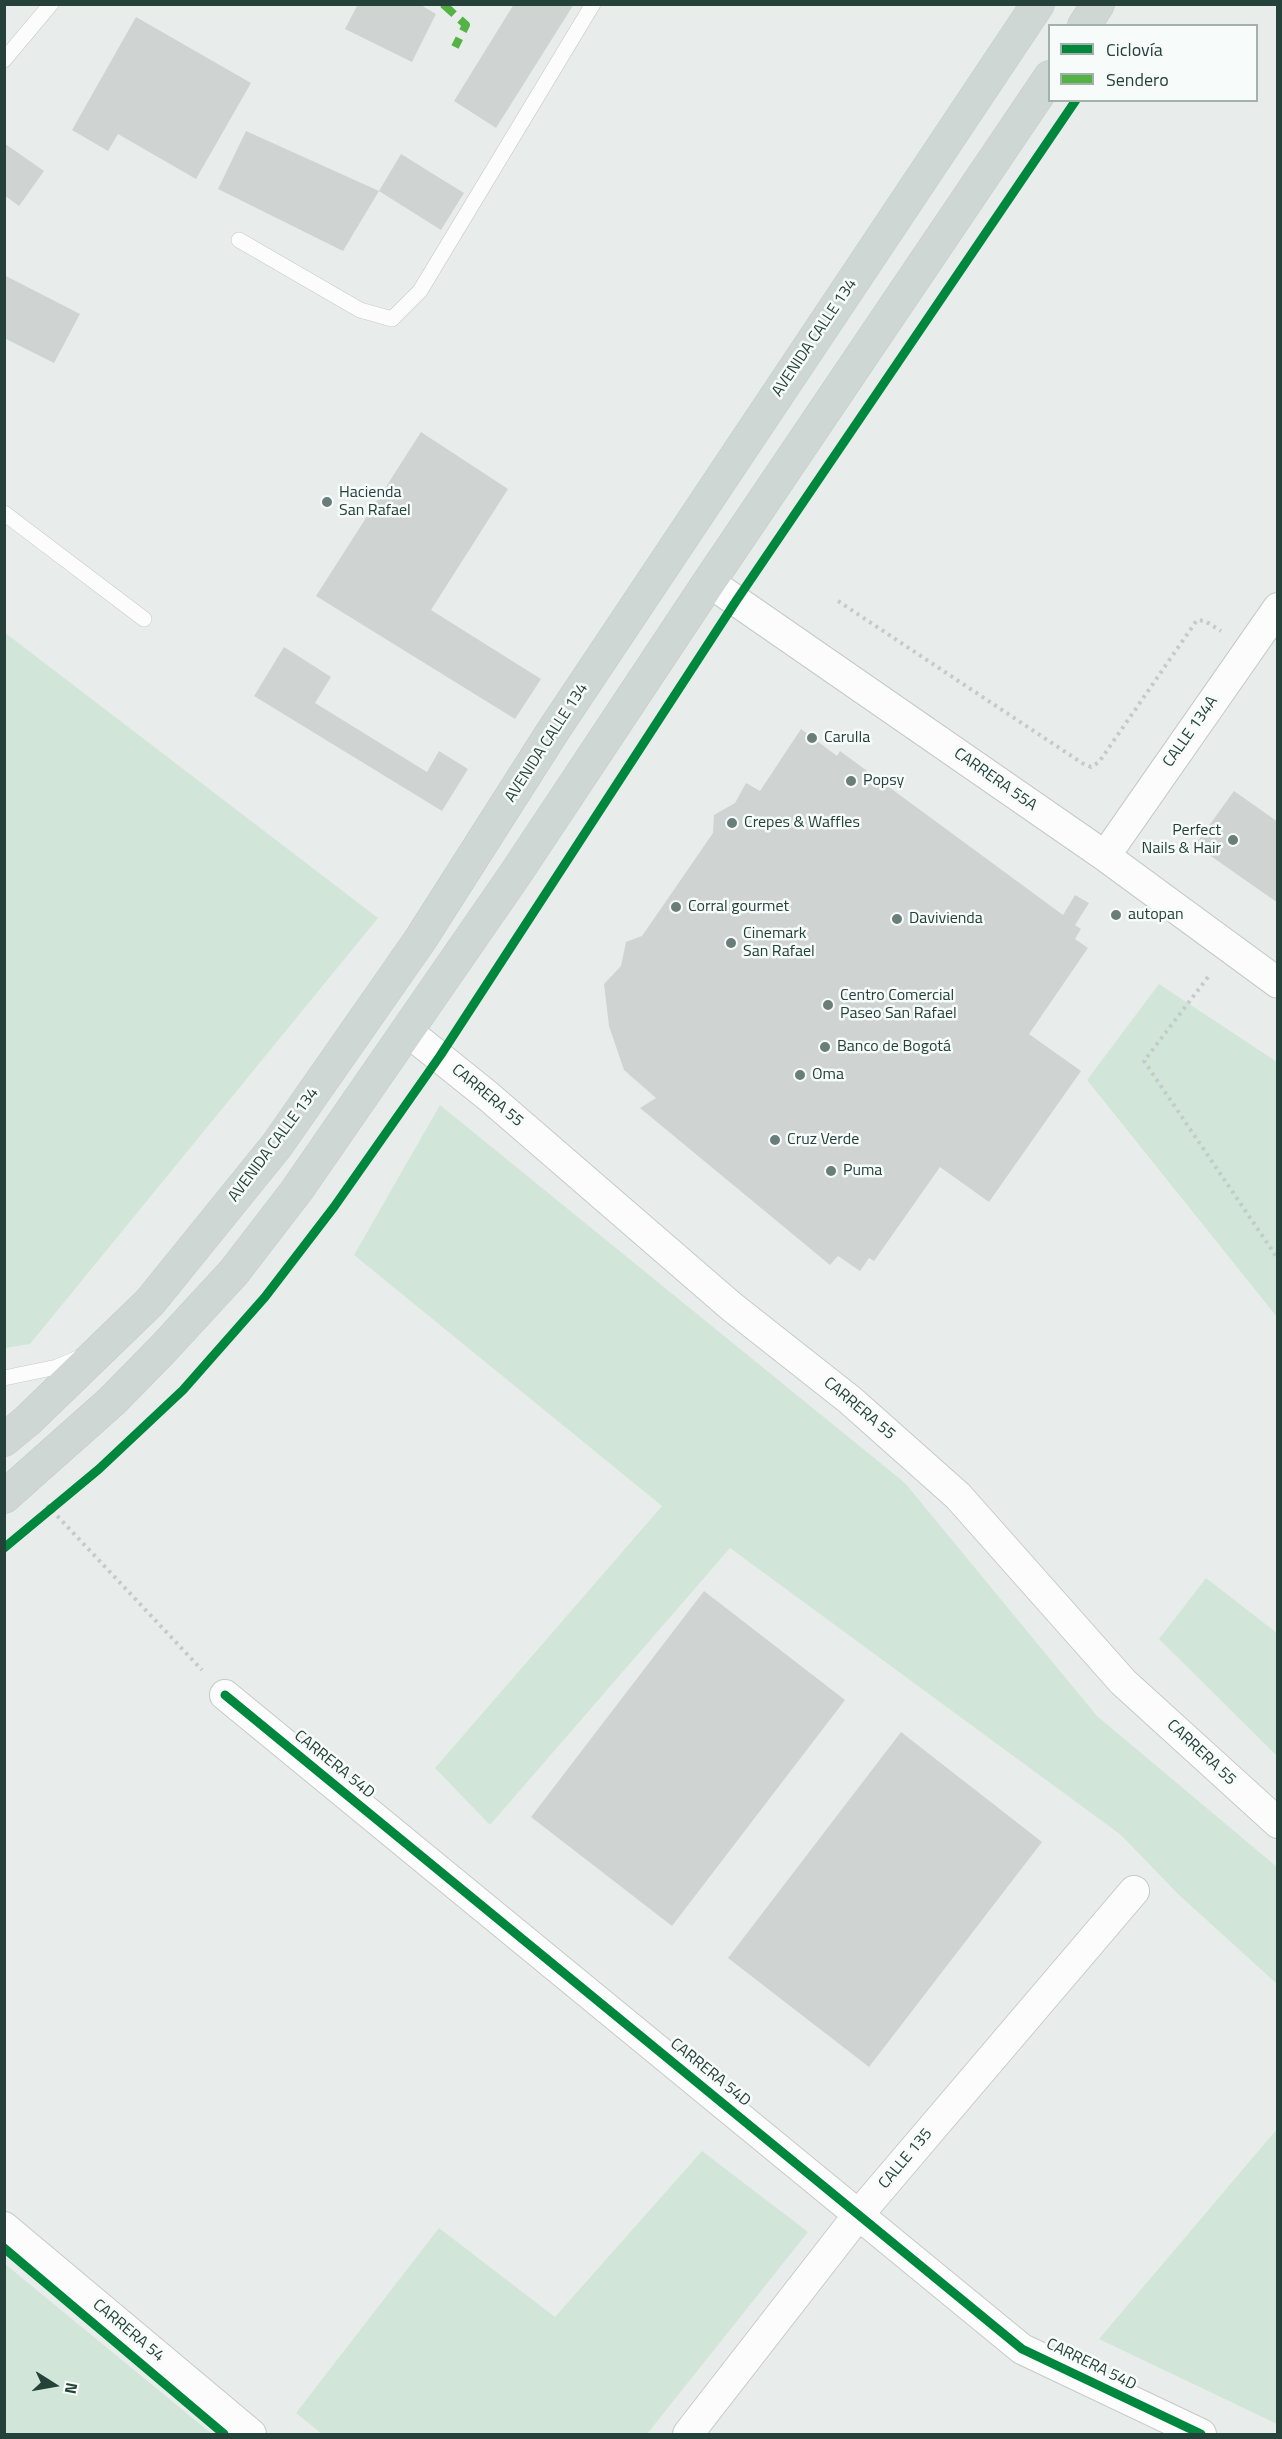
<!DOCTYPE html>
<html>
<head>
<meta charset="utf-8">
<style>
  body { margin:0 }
  #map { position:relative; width:1282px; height:2439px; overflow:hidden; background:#e8edeb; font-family:"Titillium Web",sans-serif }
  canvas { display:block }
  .frame { position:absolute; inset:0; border:6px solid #24423a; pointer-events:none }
  .legend { position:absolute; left:1048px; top:24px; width:210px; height:78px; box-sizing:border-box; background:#f7fbf9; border:2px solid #a3b1ad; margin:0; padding:8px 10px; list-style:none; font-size:18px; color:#24423a }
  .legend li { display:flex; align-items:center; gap:12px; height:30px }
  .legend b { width:30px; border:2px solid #a3b1ad }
  .north { position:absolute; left:24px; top:2355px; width:60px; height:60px; -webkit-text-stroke:4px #f7fbf9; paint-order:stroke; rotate:101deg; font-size:16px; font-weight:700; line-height:24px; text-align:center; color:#24423a }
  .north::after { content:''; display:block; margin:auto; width:21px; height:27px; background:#24423a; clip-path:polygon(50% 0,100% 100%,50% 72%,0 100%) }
</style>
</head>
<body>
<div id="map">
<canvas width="1282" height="2439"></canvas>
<div class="frame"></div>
<ul class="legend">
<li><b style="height:8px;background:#00873e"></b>Ciclovía</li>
<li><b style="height:8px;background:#55b346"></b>Sendero</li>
</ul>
<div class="north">N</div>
</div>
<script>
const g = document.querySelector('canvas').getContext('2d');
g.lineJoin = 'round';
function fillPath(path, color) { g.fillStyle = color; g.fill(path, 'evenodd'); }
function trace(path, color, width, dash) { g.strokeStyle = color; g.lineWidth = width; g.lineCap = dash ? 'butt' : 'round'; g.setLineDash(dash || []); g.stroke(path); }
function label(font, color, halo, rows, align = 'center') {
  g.font = font + ' "Titillium Web",sans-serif'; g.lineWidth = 5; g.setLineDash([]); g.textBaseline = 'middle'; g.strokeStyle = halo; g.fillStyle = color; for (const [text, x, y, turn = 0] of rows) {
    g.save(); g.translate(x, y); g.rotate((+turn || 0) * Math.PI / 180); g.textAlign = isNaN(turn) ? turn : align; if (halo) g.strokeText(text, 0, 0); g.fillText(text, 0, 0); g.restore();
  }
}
fillPath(new Path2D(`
  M4 632 378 918 30 1344 5 1348Z
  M1159 984 1277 1062V1317L1087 1080Z
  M440 1105 905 1483 1097 1716 1277 1867V1984L1178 1894 1121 1835 730 1548 490 1825 435 1768 662 1506 354 1255Z
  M1206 1578 1277 1633V1756L1159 1639Z
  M1277 2129V2424L1099 2339Z
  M702 2151 808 2232 647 2434H322L296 2413 439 2228 555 2317Z
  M4 2264H5L212 2434H5Z`), '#d1e6d8');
fillPath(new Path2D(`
  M358 4H419L436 14 412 62 345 29Z
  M514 4H574L496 128 454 101Z
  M136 17 251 83 196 179 118 134 108 151 72 130Z
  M246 131 379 191 343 251 218 189Z
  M4 143 44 171 19 206 4 195Z
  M401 154 464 193 441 230 379 191Z
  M4 275 80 314 54 363 4 338Z
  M421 432 508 489 431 610 541 679 515 719 316 596Z
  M284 647 331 677 315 703 427 772 439 751 468 769 442 811 254 696Z
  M801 729 837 756 840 751 1063 915 1075 895 1089 903 1075 925 1081 929 1075 939 1088 948 1029 1034 1081 1071 989 1202 940 1167 874 1261 869 1258 860 1271 838 1256 830 1265 640 1108 656 1098 624 1070 609 1026 604 984 621 966 626 942 642 936 713 833 714 815 735 803 746 783 760 791Z
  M1234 791 1278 822V903L1195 845Z
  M704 1591 845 1700 672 1926 531 1817Z
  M901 1732 1042 1842 869 2067 728 1958Z`), '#cfd4d2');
const service = new Path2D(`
  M4 60 51 4
  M239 240 360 310 392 319 420 291 593 4
  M4 513 144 619
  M4 1378 57 1367 78 1358`);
const minor = new Path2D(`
  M709 582 1105 856 1278 983
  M1105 856 1278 608
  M407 1031 488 1096 732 1307 850 1400 958 1496 1123 1682 1278 1823
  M225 1695 1022 2349 1201 2434
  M4 2227 251 2434
  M688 2434 859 2214 1134 1891`);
const primary = new Path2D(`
  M1084 26 1098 4
  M4 1440 27 1421 150 1302 277 1145 420 940 553 731 1038 4
  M4 1497 112 1401 163 1349 234 1272 297 1190 516 873 709 582 1050 77`);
trace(service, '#c5cac8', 16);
trace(minor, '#c5cac8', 32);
trace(primary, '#c3ccc9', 34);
trace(new Path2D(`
  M838 601 1082 763 1091 767 1099 762 1197 620 1205 621 1221 631
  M1208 977 1144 1061 1278 1259
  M47 1505 202 1670`), '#c3ccca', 4, [3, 4.5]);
trace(service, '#fcfcfc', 15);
trace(minor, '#fcfcfc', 30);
trace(primary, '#cfd7d5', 33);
trace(new Path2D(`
  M443 4 466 25 455 47`), '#55b346', 8, [15, 8]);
trace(new Path2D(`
  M4 1548 99 1469 183 1390 265 1297 334 1207 440 1056 736 601 1076 100
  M225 1695 1022 2349 1201 2434
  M4 2248 224 2434`), '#00873e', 9);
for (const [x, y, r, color] of [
  [327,502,6,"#697e78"],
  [812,738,6,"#697e78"],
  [851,781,6,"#697e78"],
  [732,823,6,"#697e78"],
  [1233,840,6,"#697e78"],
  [676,907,6,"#697e78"],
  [1116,915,6,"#697e78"],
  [897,919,6,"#697e78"],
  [731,943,6,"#697e78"],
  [828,1005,6,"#697e78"],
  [825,1047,6,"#697e78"],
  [800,1075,6,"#697e78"],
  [775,1140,6,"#697e78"],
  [831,1171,6,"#697e78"]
]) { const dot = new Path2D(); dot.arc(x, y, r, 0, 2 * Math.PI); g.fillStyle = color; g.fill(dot); trace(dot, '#f7fbf9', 2); }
label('16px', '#24423a', '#f7fbf9', [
  ["AVENIDA CALLE 134",815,338,-56],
  ["CALLE 134A",1191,732,-55],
  ["AVENIDA CALLE 134",547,743,-57],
  ["CARRERA 55A",995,780,35],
  ["CARRERA 55",487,1096,40],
  ["AVENIDA CALLE 134",274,1145,-53],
  ["CARRERA 55",859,1409,40],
  ["CARRERA 55",1201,1753,43],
  ["CARRERA 54D",334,1765,39],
  ["CARRERA 54D",710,2073,39],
  ["CALLE 135",906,2159,-50],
  ["CARRERA 54",128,2331,40],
  ["CARRERA 54D",1091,2365,26]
]);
label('16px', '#24423a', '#f7fbf9', [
  ["Hacienda",339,493],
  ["San Rafael",339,511],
  ["Carulla",824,738],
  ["Popsy",863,781],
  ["Crepes & Waffles",744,823],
  ["Perfect",1221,831,"right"],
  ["Nails & Hair",1221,849,"right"],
  ["Corral gourmet",688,907],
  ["autopan",1128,915],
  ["Davivienda",909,919],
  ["Cinemark",743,934],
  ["San Rafael",743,952],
  ["Centro Comercial",840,996],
  ["Paseo San Rafael",840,1014],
  ["Banco de Bogotá",837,1047],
  ["Oma",812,1075],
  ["Cruz Verde",787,1140],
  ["Puma",843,1171]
], 'left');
</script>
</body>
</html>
